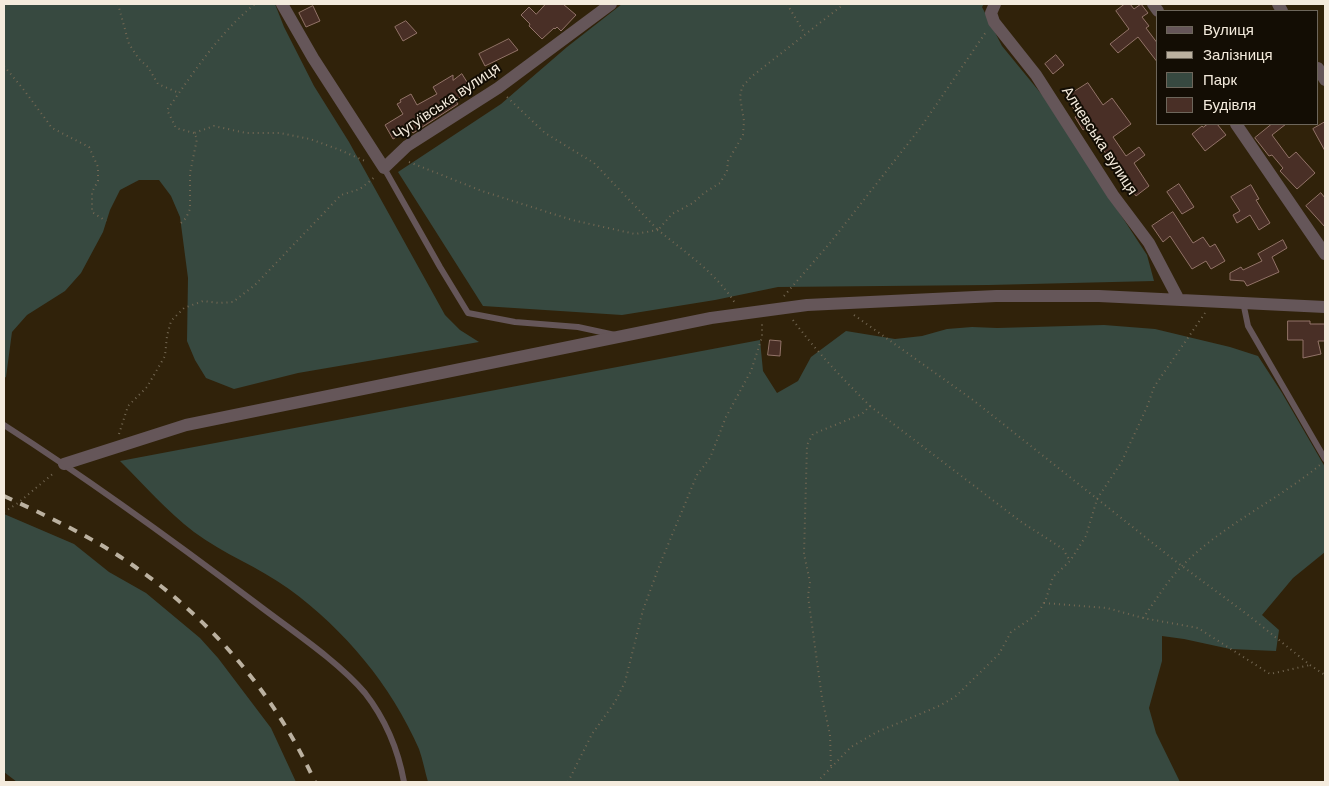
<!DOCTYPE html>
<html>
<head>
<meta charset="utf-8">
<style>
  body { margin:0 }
  #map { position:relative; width:1329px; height:786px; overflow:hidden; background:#30220a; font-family:"DM Sans",sans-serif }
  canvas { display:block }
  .frame { position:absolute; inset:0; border:5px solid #f4ebdd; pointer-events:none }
  .legend { position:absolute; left:1156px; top:10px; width:162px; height:115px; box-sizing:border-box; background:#130d04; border:1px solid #6d665b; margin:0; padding:6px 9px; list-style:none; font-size:15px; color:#f4ebdd }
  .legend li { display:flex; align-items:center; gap:10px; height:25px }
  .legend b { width:25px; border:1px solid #6d665b }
</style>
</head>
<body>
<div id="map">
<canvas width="1329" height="786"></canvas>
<div class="frame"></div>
<ul class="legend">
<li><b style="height:6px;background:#655659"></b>Вулиця</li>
<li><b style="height:6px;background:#bbb1a0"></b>Залізниця</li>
<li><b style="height:14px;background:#374940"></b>Парк</li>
<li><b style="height:14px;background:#492f26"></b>Будівля</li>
</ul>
</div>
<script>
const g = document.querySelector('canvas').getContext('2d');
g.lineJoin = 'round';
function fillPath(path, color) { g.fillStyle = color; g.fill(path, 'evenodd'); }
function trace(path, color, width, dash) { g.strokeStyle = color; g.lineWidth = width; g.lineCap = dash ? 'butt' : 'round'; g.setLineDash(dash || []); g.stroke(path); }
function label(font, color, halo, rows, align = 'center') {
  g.font = font + ' "DM Sans",sans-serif'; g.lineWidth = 4; g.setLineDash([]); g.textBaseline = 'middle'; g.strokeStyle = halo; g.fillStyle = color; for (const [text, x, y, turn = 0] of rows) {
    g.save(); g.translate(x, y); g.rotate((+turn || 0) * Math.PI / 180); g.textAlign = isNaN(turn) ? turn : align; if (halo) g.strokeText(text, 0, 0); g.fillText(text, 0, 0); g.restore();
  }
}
fillPath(new Path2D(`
  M4 4H275L284 27 314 86 349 142 445 315 460 330 479 342 298 373 234 389 206 378 195 360 187 341 188 278 180 217 171 196 159 180H139L120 190 110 210 103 232 81 273 65 291 27 315 12 332 6 377 4 378Z
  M622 4H984L982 7 1002 46 1043 96 1147 255 1154 281 989 285 778 287 715 300 622 315 483 306 398 172 501 104 567 47Z
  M1104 325 1155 329 1230 347 1258 356 1282 393 1325 467V552L1293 578 1262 615 1279 630 1276 651 1230 649 1184 639 1162 636V661L1149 708 1156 733 1180 782H428C425 772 423 760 419 749 391 685 345 630 289 589 259 567 223 554 194 532 167 511 144 485 120 461L760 340 763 371 777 393 798 381 811 357 846 331 895 339 922 336 947 329 972 327 997 328Z
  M4 514 74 544 109 572 146 593 200 638 218 658 271 728 296 782H17L4 772Z`), '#374940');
const building = new Path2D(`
  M546 4H563L576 15 561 31 557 27 555 29 554 28 542 39 529 26 530 24 521 15 529 7 536 14Z
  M1125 4H1130L1134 9 1141 4 1148 13 1142 17 1149 26 1146 28 1158 44V63L1138 37 1118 53 1110 44 1129 29 1116 11Z
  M313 6 320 21 306 27 299 13Z
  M406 21 417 33 403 41 395 27Z
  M509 39 518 50 485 66 479 54Z
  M1056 55 1064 65 1053 74 1045 64Z
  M462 74 472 90 455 100 458 104 413 133 410 129 393 139 385 125 403 114 397 104 401 102 400 100 411 94 417 105 437 94 433 87 453 75V80Z
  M1088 83 1103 105 1112 98 1131 124 1113 137 1126 156 1139 147 1145 155 1134 163 1149 186 1136 196 1087 127 1083 130 1075 117 1078 115 1066 97Z
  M1325 122V151L1313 129Z
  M1208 124H1217L1226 135 1205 151 1192 134 1202 126 1203 127Z
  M1272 124H1286L1272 135 1289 158 1296 152 1315 173 1297 189 1280 171 1283 168 1272 155 1269 156 1255 138Z
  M1179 184 1194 207 1182 214 1167 192Z
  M1251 185 1259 199 1256 200 1270 223 1259 230 1250 215 1237 223 1233 215 1240 211 1231 197Z
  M1321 193 1325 198V227L1306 206Z
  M1173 212 1193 243 1203 237 1210 247 1215 244 1225 261 1211 269 1206 261 1192 269 1170 236 1163 242 1152 226Z
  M1283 240 1287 248 1272 257 1279 272 1247 286 1244 281 1230 280V273L1241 267 1243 270 1262 261 1258 254Z
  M1288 321H1310V324H1325V341H1318L1321 354 1303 358V340H1288Z
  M770 340 781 341 780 356 768 355Z`);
fillPath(building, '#492f26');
trace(building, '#927368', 1);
trace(new Path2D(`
  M118 4 129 44 139 59 148 67 158 84 179 93
  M787 4 805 34
  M4 66 24 90 52 128 89 147 98 167V181L92 192V212L106 221
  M507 97 545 133 594 163 658 230 672 214 693 203 704 193 720 183 727 171 728 161 743 135 744 121 740 97 742 87 751 77 844 4
  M194 133 176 128 167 110C194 72 219 33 255 4
  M409 162 482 191 572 220 635 234 658 230C686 253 715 272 735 303
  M181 223 186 218 190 209V173L197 139 194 133 214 126 246 133H280L310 139 340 150 365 161
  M784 296 830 243 921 127 986 32
  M854 315 973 400 1174 560 1248 615 1310 665 1325 675
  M793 320C816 351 842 378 870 406L862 414 813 434 807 445 804 554 810 582 808 596 822 698 830 735 831 767
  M870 406 1020 521 1063 549 1070 561
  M119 434 128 406 147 387 165 356 167 336 171 321 184 308 203 301 219 303 233 302 255 285 341 195 360 189 376 176
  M4 512 18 503 55 472
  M1044 603 1107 608 1143 618 1198 628 1270 674 1310 665
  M1143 618C1156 600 1168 580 1183 565 1223 525 1276 501 1320 465
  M568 782 592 734 615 702 625 682 643 610 660 564 697 475 710 458 726 417 751 371 762 337V324
  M817 782 851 747 877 732 939 706 955 697 999 654 1011 632 1035 616 1041 608 1046 599 1053 577 1070 561 1086 536 1097 499 1121 463 1147 407 1154 387 1205 313`), '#746853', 2, [1, 4]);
trace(new Path2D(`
  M384 168 440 267 468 313 515 322 578 327 615 335
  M1243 302 1248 326 1325 459
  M4 425C91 481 175 542 257 604 291 630 338 661 365 693 386 720 398 749 404 782`), '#655659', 6);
trace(new Path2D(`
  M282 4 313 58 384 168 407 146 498 88 611 4
  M995 4 991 13 994 22 1036 75 1113 195 1149 243 1179 300
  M1153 4 1158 11
  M1278 4 1282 11
  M1318 68 1325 80
  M1236 124 1325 254
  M64 464 186 425 711 318 807 305 996 296H1099L1325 307`), '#655659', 12);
trace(new Path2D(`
  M4 496C47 516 92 537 131 564 211 619 275 694 315 782`), '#bbb1a0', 4, [9, 9]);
label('15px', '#f4ebdd', '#130d04', [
  ["Чугуївська вулиця",447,102,-34],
  ["Алчевська вулиця",1099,141,57]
]);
</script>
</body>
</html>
